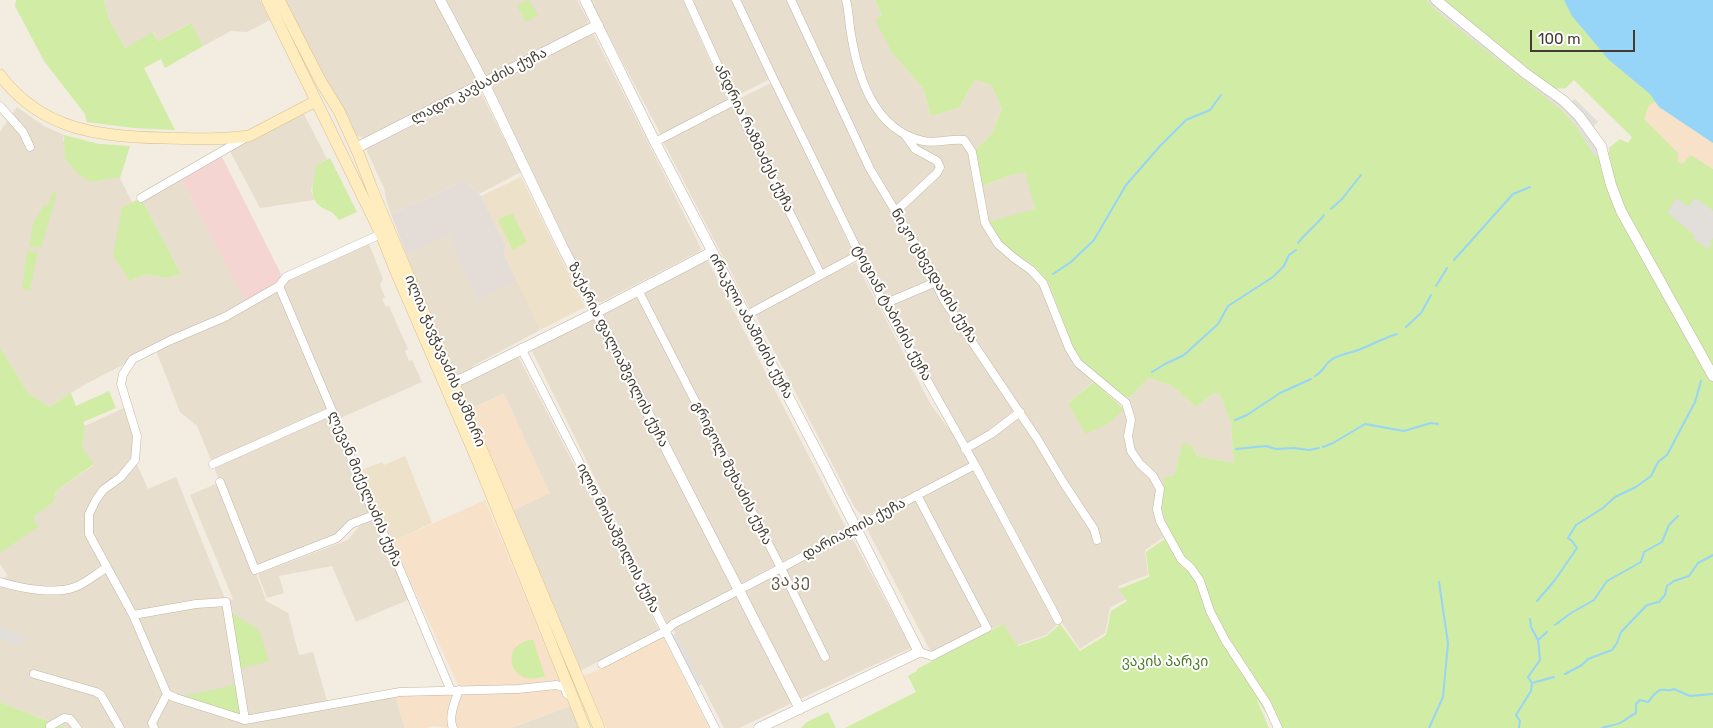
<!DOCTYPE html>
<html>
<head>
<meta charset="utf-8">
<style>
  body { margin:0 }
  #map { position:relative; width:1713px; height:728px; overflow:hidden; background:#f3ece1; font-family:Rubik,sans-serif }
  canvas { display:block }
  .scale { position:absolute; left:1530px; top:30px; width:105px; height:22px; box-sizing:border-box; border:2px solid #443c31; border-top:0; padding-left:6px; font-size:15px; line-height:18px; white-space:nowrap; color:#443c31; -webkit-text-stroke:4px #fff; paint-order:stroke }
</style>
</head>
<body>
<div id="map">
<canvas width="1713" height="728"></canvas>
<div class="scale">100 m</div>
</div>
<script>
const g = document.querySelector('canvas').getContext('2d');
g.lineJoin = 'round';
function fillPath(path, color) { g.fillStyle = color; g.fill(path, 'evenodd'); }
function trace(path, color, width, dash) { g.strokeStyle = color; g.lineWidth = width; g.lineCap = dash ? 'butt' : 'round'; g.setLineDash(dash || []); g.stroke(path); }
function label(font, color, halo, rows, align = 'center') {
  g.font = font + ' Rubik,"Noto Sans Georgian",sans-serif'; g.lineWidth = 4; g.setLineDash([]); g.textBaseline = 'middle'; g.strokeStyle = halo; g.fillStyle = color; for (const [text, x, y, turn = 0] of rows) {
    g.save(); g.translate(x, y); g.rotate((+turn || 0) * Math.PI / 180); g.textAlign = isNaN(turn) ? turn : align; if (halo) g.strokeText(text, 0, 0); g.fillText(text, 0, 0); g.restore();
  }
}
fillPath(new Path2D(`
  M104 0H260L270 20 247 32 231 31 203 46 190 23 158 41 154 32 125 48 109 19Z
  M282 0H436L476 79 474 84 364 138 355 135Z
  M446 0H577L588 20 587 27 488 77 485 76Z
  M590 0H683L728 101 662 135 660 133Z
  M689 0H733L769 76 768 80 736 96Z
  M741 0H875L882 17 876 19 892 53 923 88 931 116 959 108 975 80 991 85 1002 109 992 134 974 151 982 187 1005 177 1026 171 1035 210 988 222 1010 251 1031 263 1049 284 1064 326 1099 377 1068 403 1124 410 1129 398 1148 378 1171 385 1196 407 1214 393H1219L1232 425 1231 429 1234 463 1197 456 1192 446 1183 443 1174 476 1170 533 1145 550 1148 575 1118 586 1126 599 1110 608 1105 633 1080 649 1060 620 909 347 760 44Z
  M592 34 594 35 701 248 700 251 602 302 596 301 490 90 492 83Z
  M771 83 789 116 853 253 820 272 735 101Z
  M479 92 481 93 521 172 479 194 465 181 391 214 387 203 384 188 366 149Z
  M731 105 815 270 813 275 750 309 664 143V140Z
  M17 107 44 126 64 135 63 140 98 182 111 177 120 178 132 202 122 207 130 281 147 274 166 278 181 274 141 198 179 176 247 303 286 277 367 239 383 279 380 285 385 297 382 299 386 307 389 306 408 349 405 351 409 361 412 360 422 382 336 420 374 515 351 524 337 538 255 570 266 601 288 613 299 655 313 652 328 704 394 692 405 728H67L0 702V579L8 576 0 564V553L37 527 33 517 54 502 56 491 94 465 82 447 85 426 128 406 136 430 135 460 148 489 176 477 226 601 233 599 190 495 220 482 197 426 180 412 155 348 84 385 49 407 28 393 0 347V132Z
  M303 112 327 159 316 165V174L311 190 314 200 260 208 230 151Z
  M449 233 477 299 517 280 540 330 473 366 470 370 456 377 406 254Z
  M707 259 846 528 782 562 643 291Z
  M856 263 931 405 964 449 973 463 916 493 864 517 855 508 757 318V313L823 277Z
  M637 293 776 565 740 584 602 312Z
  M596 316 735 590 667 623 531 349Z
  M515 357 519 358 659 630 580 671 512 511 549 493 506 398 503 394 470 409 460 385Z
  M975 466 1060 622 1046 635 1017 645 1003 624 992 629 968 592 918 496Z
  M917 498 985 627 932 654 865 525Z
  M375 517 410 599 356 622 332 566 279 576 284 593 267 598 258 574 348 540 360 525Z
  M850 534 911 648 800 699 743 591Z
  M737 595 792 703 739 728H724L673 628Z
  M570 706 579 728H509L519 725Z`), '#e7dece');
fillPath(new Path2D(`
  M1655 102 1659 107 1713 143V169L1691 155 1682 165 1677 161 1643 119 1649 105Z
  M503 394 506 398 550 493 512 511 470 409Z
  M485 500 570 706 509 728H448L433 726 426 728H405L394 692 460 689 392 542Z
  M663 637 709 728H606L583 676 594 672Z`), '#f8e1c9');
fillPath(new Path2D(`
  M465 181 481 196 506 246 504 254 517 280 477 300 449 234 406 254 391 214Z`), '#e4ddd7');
fillPath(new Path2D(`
  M521 177 585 307 540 330 504 254 506 246 481 196Z
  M405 456 432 523 392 542 377 514 361 470 382 462 384 465Z`), '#ede1c9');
fillPath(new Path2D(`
  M220 153 281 274 279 286 247 304 179 176Z`), '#f5d5d2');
fillPath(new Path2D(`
  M16 0H104L109 19 125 48 153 32 158 41 191 23 203 46 165 68 161 59 144 68 175 130 134 128 87 122 85 114 44 61 15 6Z
  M528 0H529L538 15 526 22 517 6Z
  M875 0H1426L1443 16 1562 110 1577 127 1595 156 1609 152V148L1620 139 1628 143 1632 137 1574 80 1566 88 1554 89 1443 0H1713V143L1659 107 1655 102 1649 105 1644 119 1678 153 1677 161 1682 164 1691 155 1713 169V728H1276L1256 698 1269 728H845L916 692 908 676 917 671V669L1003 624 1018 646 1047 636 1060 624 1080 651 1106 635 1111 611 1127 601 1119 589 1149 577 1146 552 1168 537 1170 533 1161 507 1164 478 1174 476 1183 442 1192 446 1197 456 1234 463 1231 429 1232 425 1219 393H1214L1196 407 1171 385 1148 378 1129 398 1121 395 1083 364 1075 353 1049 284 1031 263 1010 251 991 230 988 222 1035 209 1025 172 1005 177 981 187 974 151 992 134 1002 109 991 85 975 80 959 108 931 116 923 88 892 53 875 19 882 16Z
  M64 135 99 144 130 146 120 178C112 177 107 179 100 181 84 185 74 168 65 158Z
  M330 158 357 212 339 220C330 208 329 213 320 206 306 195 316 179 316 165Z
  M53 192 57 193 41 248 29 246 33 224 44 205 48 206Z
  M141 198 181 274 166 278 147 274 130 281 113 256 122 207Z
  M512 213 527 242 513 250 498 220Z
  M27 251 38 252 30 290 22 289Z
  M0 347 28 393 49 407 71 393 76 406 109 391 116 408 83 422 85 426 82 447 94 464 56 491 54 502 33 517 38 527 0 553Z
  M1094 382 1124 409 1109 423 1086 434 1068 403Z
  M227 610 259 630 269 661 236 670Z
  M533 640 545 676C507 690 499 641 533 640Z
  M238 684 245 720 176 698Z
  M0 702 66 728H0Z
  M828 712 836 728H801L807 722Z`), '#d0eca5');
fillPath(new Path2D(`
  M1426 0H1431L1445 13 1567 107 1575 99 1598 122 1588 132 1600 154 1595 156 1577 127 1562 110 1443 16Z
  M1677 198 1688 207 1695 198 1713 211V238L1709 242 1712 244 1708 249 1693 239 1695 236 1667 212Z
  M0 627 25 636 21 646 0 639Z
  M676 633 703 684 698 686 672 635Z`), '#e2dfdb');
fillPath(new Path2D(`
  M1564 0H1713V143L1659 107 1650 94 1609 60 1572 16Z`), '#96d5f7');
trace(new Path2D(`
  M1331 209 1342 199 1361 175
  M1298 243C1305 233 1316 226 1324 215
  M1454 260 1513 194 1530 187
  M1053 274 1071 262 1094 240 1126 185 1160 146 1186 120 1210 110 1221 95
  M1436 286 1447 268
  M1406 327 1421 313 1431 295
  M1152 372 1165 364 1184 355 1218 324 1228 306 1273 277 1284 266 1289 255 1296 250
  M1315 376C1324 371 1324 365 1331 360 1339 354 1352 353 1361 349 1373 344 1384 338 1397 334
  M1235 420 1247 415 1280 393 1311 379
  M1323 447 1333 443 1365 424 1404 431 1431 423 1438 424
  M1236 449 1266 446 1276 449 1294 448 1309 450 1319 448
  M1537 601 1555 580 1577 548 1572 541 1568 538 1576 525 1603 508 1615 497 1636 487 1651 476 1658 462 1667 455 1695 402 1701 381
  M1555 625 1571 613 1594 600 1607 581 1641 562 1644 552 1662 542 1669 525 1678 516
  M1538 640 1547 632
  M1565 674 1582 665 1588 659 1612 650 1617 643 1621 632 1647 605 1659 602 1665 595 1667 586 1674 581 1689 576 1698 563 1713 555
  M1532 683 1554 677
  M1429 728 1443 697 1448 643 1439 582
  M1519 728 1520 721 1516 715 1531 691 1532 683 1528 677 1540 660 1538 640 1531 627 1530 619
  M1602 728C1608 726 1617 725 1622 722 1627 719 1630 716 1636 713V704L1640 700 1648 702C1652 698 1655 691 1661 690 1667 689 1668 692 1674 689L1690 696 1713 694`), '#96d5f7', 2);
const minor = new Path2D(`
  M688 0 734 101 821 275
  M736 0 773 78 884 304 975 465 1058 620
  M791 0 870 169 923 257 944 300 1038 440 1063 482 1094 529 1097 540
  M846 0C849 11 849 23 851 34 858 77 874 130 923 141 937 144 950 138 964 140L972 152 985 223 998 244 1014 258 1031 270 1043 283 1069 348 1078 363 1126 403 1131 420 1128 436 1131 451 1140 464 1153 476 1160 489 1157 509 1160 521 1181 559 1191 568 1200 581 1210 611 1225 640 1267 704 1278 728
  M0 106 23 132 30 147
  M655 142 734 101
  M141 198 245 138
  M895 212 937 173 940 167 937 161 915 149 905 135
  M381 234 286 277 279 286 225 317 171 340 133 359 123 374 121 384 137 436 135 460 121 477 103 490 96 500 89 514V534L133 615 167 694 176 698 245 720 400 692 518 689 556 685 564 687 567 694
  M279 286 336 420 374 515 390 546 451 691
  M638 290 781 568 825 657
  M884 304 936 282
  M745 316 860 254
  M521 348 715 728
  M965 449 991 434 1020 412
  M213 464 332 411
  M220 482 255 570 337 538 351 524 374 515
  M917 495 987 628 932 656 919 652
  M0 582C20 588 55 595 75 587 86 583 96 574 106 568
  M133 615 196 604 226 602 245 720
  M602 664 666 631 673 624C775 573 874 517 975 465
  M34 674 96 692 101 695 120 728
  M50 726 64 718 70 719 77 728
  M154 728 152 723 167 694
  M453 728C448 717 455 701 459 690`);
const tertiary = new Path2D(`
  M440 0 484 83 561 244 800 709
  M585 0 655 142 823 463 919 652 759 728
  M1436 0 1525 73 1564 101 1579 116 1601 146 1611 185 1621 211 1713 376
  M356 148 598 25
  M446 385 464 378 597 312 712 252`);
const secondary = new Path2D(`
  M267 0 381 234 394 267 476 457 585 728
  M279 0 321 82 339 111 359 155 372 189 599 728
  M0 75C41 130 100 137 164 138 189 139 215 140 240 137L249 136 316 101`);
trace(minor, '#c1b6a6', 9);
trace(tertiary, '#c1b6a6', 11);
trace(secondary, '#dac18d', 12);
trace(minor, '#fff', 8);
trace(tertiary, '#fff', 10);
trace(secondary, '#ffecbf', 11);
label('14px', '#443c31', '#fff', [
  ["ლადო კავსაძის ქუჩა",479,86,-27],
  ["ანდრია რაზმაძეს ქუჩა",754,138,64],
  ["ნიკო ცხვედაძის ქუჩა",934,276,59],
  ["ტიციან ტაბიძის ქუჩა",892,313,62],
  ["ირაკლი აბაშიძის ქუჩა",751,326,62],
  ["ზაქარია ფალიაშვილის ქუჩა",618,355,63],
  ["ილია ჭავჭავაძის გამზირი",445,361,67],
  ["გრიგოლ მუხაძის ქუჩა",732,473,63],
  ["ლევან მიქელაძის ქუჩა",365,489,67],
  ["დარიალის ქუჩა",854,529,-28],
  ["ილო მოსაშვილის ქუჩა",618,538,63]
]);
label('14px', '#487a20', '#fff', [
  ["ვაკის პარკი",1165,662]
]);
g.letterSpacing = '1px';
label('16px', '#685948', '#fff', [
  ["ვაკე",791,581]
]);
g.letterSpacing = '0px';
</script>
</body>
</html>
